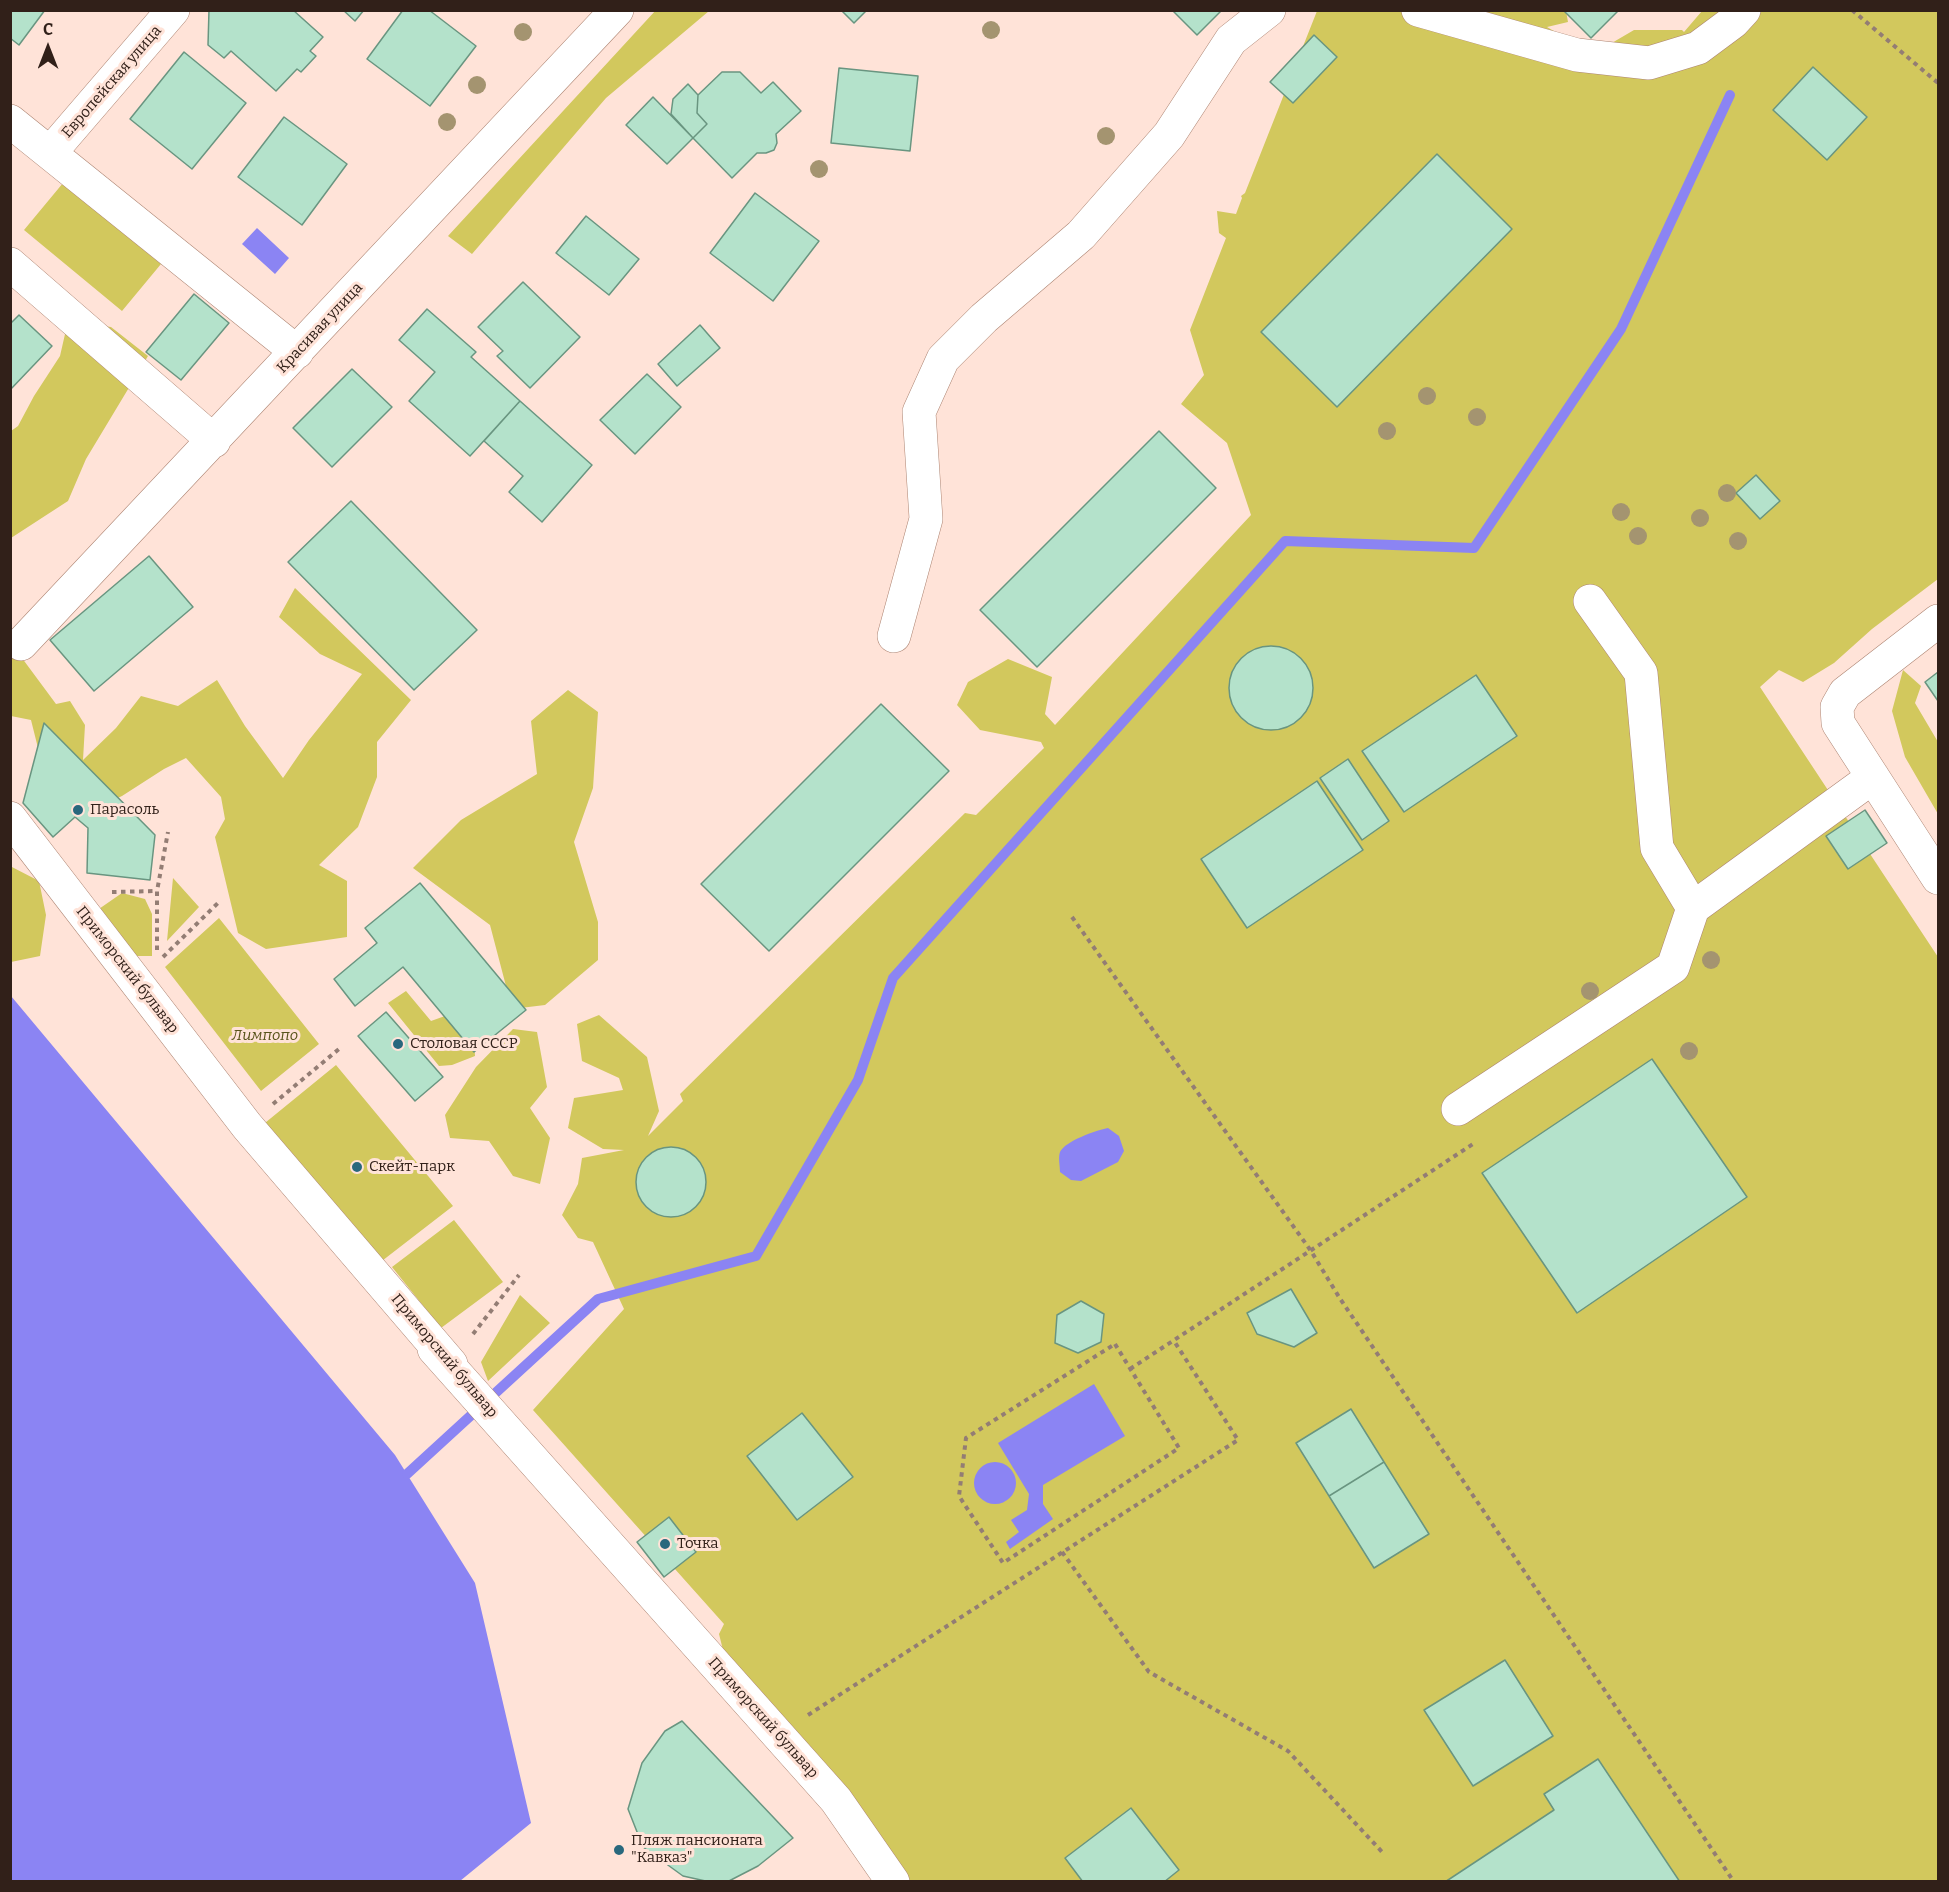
<!DOCTYPE html>
<html>
<head>
<meta charset="utf-8">
<style>
  body { margin:0 }
  #map { position:relative; width:1949px; height:1892px; overflow:hidden; background:#ffe3d8; font-family:Bitter,serif }
  canvas { display:block }
  .frame { position:absolute; inset:0; border:12px solid #312019; pointer-events:none }
  .north { position:absolute; left:18px; top:18px; width:60px; height:60px; -webkit-text-stroke:4px #ffe3d8; paint-order:stroke; rotate:0deg; font-size:16px; font-weight:700; line-height:24px; text-align:center; color:#312019 }
  .north::after { content:''; display:block; margin:auto; width:21px; height:27px; background:#312019; clip-path:polygon(50% 0,100% 100%,50% 72%,0 100%) }
</style>
</head>
<body>
<div id="map">
<canvas width="1949" height="1892"></canvas>
<div class="frame"></div>
<div class="north">С</div>
</div>
<script>
const g = document.querySelector('canvas').getContext('2d');
g.lineJoin = 'round';
function fillPath(path, color) { g.fillStyle = color; g.fill(path, 'evenodd'); }
function trace(path, color, width, dash) { g.strokeStyle = color; g.lineWidth = width; g.lineCap = dash ? 'butt' : 'round'; g.setLineDash(dash || []); g.stroke(path); }
function label(font, color, halo, rows, align = 'center') {
  g.font = font + ' Bitter,serif'; g.lineWidth = 6; g.setLineDash([]); g.textBaseline = 'middle'; g.strokeStyle = halo; g.fillStyle = color; for (const [text, x, y, turn = 0] of rows) {
    g.save(); g.translate(x, y); g.rotate((+turn || 0) * Math.PI / 180); g.textAlign = isNaN(turn) ? turn : align; if (halo) g.strokeText(text, 0, 0); g.fillText(text, 0, 0); g.restore();
  }
}
fillPath(new Path2D(`
  M656 10 709 11 606 98 472 254 448 236Z
  M1317 11H1566L1568 22 1547 27 1593 54 1634 30H1682L1684 32 1702 11H1938V579L1872 629 1834 663 1803 682 1779 670 1760 687 1938 957V1881H904L724 1654 719 1634 724 1624 533 1410 624 1309 593 1242 578 1238 562 1215 578 1184 582 1158 624 1150 603 1149 568 1128 574 1098 623 1090 619 1078 582 1061 577 1024 599 1015 647 1057 659 1111 648 1136 683 1101 680 1094 965 813 976 815 1044 748 1041 742 980 730 957 705 968 682 1008 659 1052 677 1045 714 1055 725 1251 515 1227 443 1181 404 1204 375 1190 330 1226 238 1219 233 1217 211 1236 214 1242 198 1241 196 1245 193Z
  M63 183 161 264 122 311 24 230Z
  M68 321 111 327 148 356 86 459 68 501 11 538V431L18 426 34 396 60 356Z
  M295 588 411 700 377 742V777L358 827 319 865 347 881V937L266 949 238 933 215 837 225 819 221 797 186 758 164 769 122 796 90 811 38 748 31 720 11 716 10 632 19 654 56 704 70 701 85 725 83 760 116 728 141 696 178 706 217 680 245 726 283 778 309 740 362 674 320 654 279 617Z
  M1903 670 1921 686 1915 703 1938 742V814L1905 757 1892 711Z
  M568 690 598 712 593 788 574 842 598 922V960L545 1005 512 1009 490 925 413 868 461 820 537 774 531 721Z
  M10 866 39 881 46 915 40 956 11 962Z
  M173 878 199 907 167 941Z
  M122 893 145 899 152 914V956H132L96 911Z
  M219 918 319 1044 261 1091 165 967Z
  M406 991 431 1021 459 1011 473 1027 475 1056 452 1065 439 1066 388 1003Z
  M513 1029 537 1032 547 1087 530 1108 550 1138 540 1184 513 1176 489 1141 450 1138 445 1115 476 1067Z
  M336 1065 453 1206 378 1264 260 1127Z
  M454 1220 503 1282 441 1328 392 1267Z
  M520 1295 550 1323 488 1381 481 1362Z`), '#d2c85d');
fillPath(new Path2D(`
  M257 228 289 258 275 274 242 244Z
  M11 996 395 1455 475 1583 531 1823 460 1881H11Z
  M1108 1128 1119 1136 1124 1151 1118 1162 1081 1181 1071 1180 1060 1172C1060 1165 1058 1158 1060 1152 1065 1141 1097 1130 1108 1128Z
  M1094 1384 1125 1436 1043 1485V1504L1053 1519 1010 1549 1006 1542 1019 1532 1011 1520 1027 1510 1029 1494 998 1443Z
  M974 1483a21 21 0 1 1 42 0a21 21 0 1 1-42 0Z`), '#8b84f3');
trace(new Path2D(`
  M407 1474 598 1299 756 1256 858 1080 893 978 1285 541 1474 548 1621 329 1730 95`), '#8b84f3', 10);
const building = new Path2D(`
  M10 10H45L19 45 10 38Z
  M209 10H293L323 37 310 51 316 56 301 72 297 69 276 91 231 51 224 58 208 45Z
  M343 10H364L355 21Z
  M403 10H429L476 46 430 106 367 59Z
  M841 10H867L854 23Z
  M1172 10H1222L1197 35Z
  M1563 10H1619L1591 38Z
  M1314 35 1337 57 1293 103 1270 82Z
  M184 52 246 103 192 169 130 119Z
  M1813 67 1867 117 1827 160 1773 110Z
  M839 68 918 76 910 151 831 143Z
  M722 72H740L761 93 773 82 801 111 776 134 777 143 774 150 766 153H757L732 178 693 138 707 124 697 113 698 95Z
  M688 84 698 95 697 113 707 124 693 138 671 114 673 99Z
  M653 97 693 138 667 164 626 125Z
  M284 117 347 164 302 225 238 177Z
  M1437 154 1512 229 1337 407 1261 332Z
  M755 193 819 241 773 301 710 253Z
  M586 216 639 259 609 295 556 253Z
  M523 282 580 337 530 388 497 356 503 351 478 327Z
  M194 294 229 323 181 380 146 352Z
  M427 309 476 352 471 357 520 401 470 456 409 401 435 372 399 340Z
  M19 315 52 346 10 390V324Z
  M700 325 720 348 677 386 658 364Z
  M352 369 392 407 332 467 293 428Z
  M647 374 681 407 635 454 600 420Z
  M520 401 592 465 542 522 509 492 523 476 484 441Z
  M1159 431 1216 488 1037 667 980 610Z
  M1756 475 1780 501 1760 519 1736 493Z
  M351 501 477 630 414 690 288 562Z
  M149 556 193 607 94 691 50 640Z
  M1229 688a42 42 0 1 1 84 0a42 42 0 1 1-84 0Z
  M1938 672V701L1925 682Z
  M1476 675 1517 736 1404 812 1362 751Z
  M881 704 949 771 769 951 701 884Z
  M44 723 155 835 150 880 87 873 88 828 75 817 53 837 23 803Z
  M1348 759 1389 821 1362 840 1320 778Z
  M1317 781 1363 850 1247 928 1201 859Z
  M1865 810 1887 843 1848 869 1826 836Z
  M420 883 526 1010 474 1052 403 967 355 1006 334 979 377 943 365 928Z
  M386 1012 443 1077 415 1101 358 1036Z
  M1652 1059 1747 1197 1577 1313 1482 1173Z
  M636 1182a35 35 0 1 1 70 0a35 35 0 1 1-70 0Z
  M1291 1289 1317 1333 1294 1347 1257 1334 1247 1313Z
  M1081 1301 1104 1314 1101 1342 1078 1353 1055 1343 1057 1315Z
  M1351 1409 1384 1462 1329 1496 1296 1443Z
  M802 1413 853 1477 797 1520 747 1456Z
  M1384 1462 1429 1534 1374 1568 1329 1496Z
  M669 1517 696 1552 664 1577 637 1542Z
  M1505 1660 1553 1736 1473 1786 1424 1710Z
  M682 1721 793 1838 758 1866 727 1882H710L683 1876 643 1847 628 1809 642 1763 665 1731Z
  M1598 1759 1680 1882H1445L1554 1810 1544 1794Z
  M1131 1808 1179 1870 1164 1882H1083L1065 1858Z`);
fillPath(building, '#b4e2cb');
trace(building, '#699580', 1.5);
const minor = new Path2D(`
  M1418 10 1577 55 1649 63 1698 48 1733 22 1744 10
  M10 121 297 352
  M50 153 173 10
  M10 264 214 441
  M1590 601 1641 673 1657 848 1693 908
  M1938 621 1845 693 1837 707 1838 723 1938 878
  M894 636 926 519 919 412 943 359 984 318 1081 235 1169 135 1231 40 1269 10
  M21 644 617 10
  M10 818 247 1126 451 1364 434 1349 836 1800 893 1882
  M1458 1109 1673 967 1693 908 1873 777`);
trace(minor, '#ad8472', 34);
trace(new Path2D(`
  M1852 10 1938 83
  M112 892 157 891
  M1072 917 1311 1251 1339 1297 1734 1882
  M157 950V891L168 832
  M163 957 220 901
  M273 1104 339 1049
  M473 1334 519 1275
  M1115 1344 1179 1448 1003 1563 959 1496 966 1438Z
  M1130 1369 1476 1142
  M1062 1552 1149 1672 1288 1751 1384 1854
  M808 1715 1238 1440 1174 1341`), '#937d74', 4, [4.5, 4.5]);
trace(minor, '#fff', 33);
g.fillStyle = '#a49470';
for (const [x, y] of [
  [991,30],
  [523,32],
  [477,85],
  [447,122],
  [1106,136],
  [819,169],
  [1427,396],
  [1477,417],
  [1387,431],
  [1727,493],
  [1621,512],
  [1700,518],
  [1638,536],
  [1738,541],
  [1711,960],
  [1590,991],
  [1689,1051]
]) { g.beginPath(); g.arc(x, y, 9, 0, 2 * Math.PI); g.fill(); }
for (const [x, y, r, color] of [
  [78,810,6,"#29687d"],
  [398,1044,6,"#29687d"],
  [357,1167,6,"#29687d"],
  [665,1544,6,"#29687d"],
  [619,1850,6,"#29687d"]
]) { const dot = new Path2D(); dot.arc(x, y, r, 0, 2 * Math.PI); g.fillStyle = color; g.fill(dot); trace(dot, '#ffe3d8', 2); }
label('15px', '#312019', '#ffe3d8', [
  ["Европейская улица",112,82,-49],
  ["Красивая улица",320,328,-47],
  ["Приморский бульвар",127,970,52],
  ["Приморский бульвар",444,1356,50],
  ["Приморский бульвар",763,1718,48]
]);
label('15px', '#312019', '#ffe3d8', [
  ["Парасоль",90,810],
  ["Столовая СССР",410,1044],
  ["Скейт-парк",369,1167],
  ["Точка",677,1544],
  ["Пляж пансионата",631,1841],
  ["\"Кавказ\"",631,1858]
], 'left');
label('italic 15px', '#59541b', '#ffe3d8', [
  ["Лимпопо",265,1036]
]);
</script>
</body>
</html>
